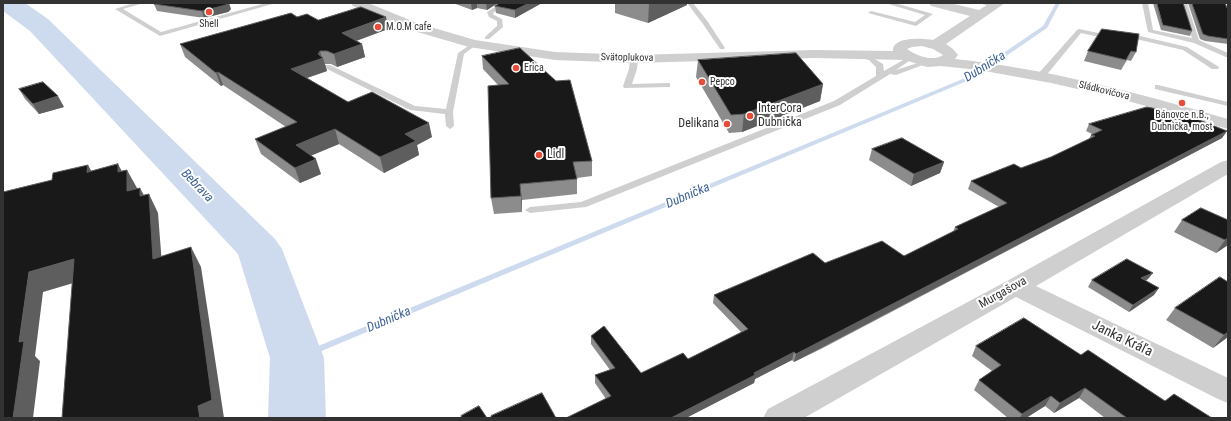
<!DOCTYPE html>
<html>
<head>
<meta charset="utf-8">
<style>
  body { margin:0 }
  #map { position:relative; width:1231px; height:421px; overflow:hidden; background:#fff; font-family:"Roboto Condensed",sans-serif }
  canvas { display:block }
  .frame { position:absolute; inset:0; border:4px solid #323232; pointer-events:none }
</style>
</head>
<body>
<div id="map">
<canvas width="1231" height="421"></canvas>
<div class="frame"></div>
</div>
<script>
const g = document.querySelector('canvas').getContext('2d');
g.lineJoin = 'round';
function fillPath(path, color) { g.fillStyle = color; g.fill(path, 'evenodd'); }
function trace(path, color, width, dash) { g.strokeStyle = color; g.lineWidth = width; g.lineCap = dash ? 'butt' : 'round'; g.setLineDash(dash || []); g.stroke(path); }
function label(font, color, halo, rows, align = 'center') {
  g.font = font + ' "Roboto Condensed",sans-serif'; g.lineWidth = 4; g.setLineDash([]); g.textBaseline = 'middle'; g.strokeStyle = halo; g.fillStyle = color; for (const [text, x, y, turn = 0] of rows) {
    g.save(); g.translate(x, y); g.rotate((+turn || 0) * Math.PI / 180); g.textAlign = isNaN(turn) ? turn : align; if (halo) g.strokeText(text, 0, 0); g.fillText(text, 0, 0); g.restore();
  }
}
fillPath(new Path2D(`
  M1056 3H1060L1047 28 974 78 300 360 297 361 294 360 292 358 294 356 970 76 1043 26Z`), '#cedbee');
fillPath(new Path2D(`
  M3 3H25L48 19 275 239 282 249 324 358 326 418H268L270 358 238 254 30 31 3 11Z`), '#cedbee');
fillPath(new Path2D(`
  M134 3H144L123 9 161 32 266 3H276L160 36 115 9Z
  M501 3H508L493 13 494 15 502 19 503 27 489 39H485V37L497 26V21L489 17 487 12Z
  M687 3H693L708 22 725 48 724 49H720L703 24Z
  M885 3H895L933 14 916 26 868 13 871 11 915 22 925 15Z
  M980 3H990L997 6 994 8Z
  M1142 3H1148L1153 30 1192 38 1181 3H1187L1199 40 1228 53V58L1194 43 1148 32Z
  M1079 29 1108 35H1136L1187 47 1219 67 1218 69H1212L1183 50 1136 39H1108L1081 33 1044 78H1038V74L1077 30Z
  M474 42 476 43V45L464 54 453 112 454 126 450 129 446 126 445 114 410 110 323 67 324 65H330L415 106 446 109 458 53Z
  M860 54 873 58 883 64 884 71 910 56 912 57V59L896 70 927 60 931 62 896 75 890 74 840 105 586 207 530 213 525 210 530 207 581 202 834 101 876 76V67L869 60 858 57 857 56Z
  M634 57 638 59 637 69 632 84 667 83H670V87L624 88 623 86 629 69 630 59Z
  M1155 85H1158L1228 102V106L1155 89Z`), '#cfcfcf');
fillPath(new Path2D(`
  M351 3H368L417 23 475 40 555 52 634 55 814 50 893 51C892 36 923 38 933 40L970 16 931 6 929 3H950L979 10 990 3H1005L946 44 953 49 958 55 955 59C1048 69 1138 93 1228 119V129L1117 98 1051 83 979 70 941 66 927 67 905 60 814 58 634 63 555 60 469 47 407 29 353 6ZM922 46 933 49 943 55C932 62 917 56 907 49L912 47Z
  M1228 160V174L1036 286 1228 378V403L1218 399 1016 297 804 418H763L768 409 1007 281 1221 162Z`), '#cfcfcf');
fillPath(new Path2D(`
  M453 3H498L487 10 477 8 472 10Z
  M542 3 515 18 496 13 495 6Z
  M615 3H687V5L648 23 615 13Z
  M1153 3H1183L1192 31 1190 36 1161 30Z
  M1188 3H1225L1227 8H1228V44L1205 41 1200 39Z
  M154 4 231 9 228 12 204 18 157 11Z
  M297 17 318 20 386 17 388 29 356 41 362 44 365 57 337 67 331 64H325L327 71 307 78 348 102 432 137 417 145 419 155 384 173 339 144 311 155 321 174 300 183 261 154 255 139 286 127 223 85 221 86 185 57 180 44Z
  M1102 29 1136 52 1131 61 1127 60 1121 70 1084 61 1088 51Z
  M482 56 592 161V176L577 178V194L522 200V212L494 214 491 198 498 85 483 69Z
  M698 60 823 84 820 101 742 132 729 133 696 77Z
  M19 89 64 107 39 114 25 99Z
  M1089 124 1227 131 1222 138 821 349 794 362 792 360 755 379 754 383 686 418H566L606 399 595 383V375L610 370 591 344V336L641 373 688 359 741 332 713 303 714 295 825 263 904 256 953 232 955 227 999 207 968 189 971 181 1021 168 1051 157 1089 139 1091 135 1092 134 1086 131Z
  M872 149 944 162 940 173 911 186 869 160Z
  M1201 208 1228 245 1216 253 1174 232 1182 220Z
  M1148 279 1146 280 1154 295 1129 312 1088 287 1092 280Z
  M1175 308 1228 337 1213 348 1166 320Z
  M976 346 1081 355 1165 401 1212 418H1105L1079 398 1054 413 1045 406 1026 418H1008L974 390 979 380 992 371 972 356Z`), '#8c8c8c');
fillPath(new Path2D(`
  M227 3H229L231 9 228 12 204 18 202 11Z
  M471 3H477V8L472 10Z
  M486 3H498L487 10Z
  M529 3H542L515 18V10Z
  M651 3H687V5L648 23 649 4Z
  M386 17 388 29 345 45 342 33Z
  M362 44 365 57 337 67 334 54Z
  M320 51 322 58H323L327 71 295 82 291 69 318 54Z
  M218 72 223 85 221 86 216 73Z
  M823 84 820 101 742 132 744 114Z
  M58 96 64 107 39 114 33 104Z
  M429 123 432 137 417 145 419 155 384 173 380 157 405 134Z
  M335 129 339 144 301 160 296 145Z
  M1227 131 1222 138 794 362 796 354Z
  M316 159 321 174 300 183 295 168Z
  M944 162 940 173 911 186 914 174Z
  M118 164 127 181V170L137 188V210L118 172Z
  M88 165 98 183 87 172Z
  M520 184 522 200V212L521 196Z
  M140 188 149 205V194L158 213 163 278 153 259 140 196Z
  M1228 238V245L1216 253 1225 240Z
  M191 247 201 267 224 418H200L198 406Z
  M74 259 87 279 43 292 35 356 40 361 33 418H13L19 342 29 272Z
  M1153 273 1148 279 1137 285 1141 278Z
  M1159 288 1154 295 1129 312 1133 305Z
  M1228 332V337L1213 348 1224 335Z
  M794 352 792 360 755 379 754 383 686 418H671L754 373Z
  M1085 388 1079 398 1054 413 1060 403Z
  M1051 396 1045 406 1026 418H1020L1022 414Z`), '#5e5e5e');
const building = new Path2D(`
  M154 3H227L226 5 202 11 154 4Z
  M500 3H529L515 10 495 6Z
  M1157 3H1183L1192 31 1163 25Z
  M1192 3H1225L1227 8H1228V39L1208 36 1203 34Z
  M361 7 386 17 342 33 362 44 334 54 327 51H320L318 54 323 58 291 69 348 102 372 92 429 123 405 134 416 141 380 157 335 129 296 145 316 159 295 168 255 139 297 122 218 72 216 73 180 44 291 13 297 17 307 14 318 20Z
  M1102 29 1139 34 1136 52 1131 51 1126 60 1088 51Z
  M520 48 556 81 570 80 592 161 573 162 577 179 520 184 521 196 491 198 488 86 509 84 482 56Z
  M796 53 823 84 744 114 731 115 698 60Z
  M43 82 58 96 33 104 19 89Z
  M1147 107 1184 114 1227 131 823 340 796 354 794 352 754 373 755 375 671 418H566L611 396 595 375 615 368 591 336 604 326 641 373 683 353 688 359 748 329 714 295 813 253 825 263 882 241 904 256 958 229 955 227 1007 203 971 181 1014 164 1021 168 1051 157 1095 136 1091 135 1102 130 1089 124Z
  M902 138 944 162 914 174 872 149Z
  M118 164V172L127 170V191L140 188V196L149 194 153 259 191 247 212 400 198 406 200 418H62L74 259 29 272 19 342 24 341 13 418H3V192L52 180 53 173 88 165 87 172Z
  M1201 208 1228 220V238L1225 240 1182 220Z
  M1127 259 1153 273 1141 278 1159 288 1133 305 1092 280Z
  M1220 277 1228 282V332L1224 335 1175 308Z
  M1024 318 1081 355 1088 350 1165 401 1174 394 1212 418H1127L1085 388 1060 403 1051 396 1022 414 979 380 1001 365 976 346Z
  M542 393 556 418H491V416Z
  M479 406 487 418H462L461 416Z`);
fillPath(building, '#191919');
trace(building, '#5e5e5e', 1);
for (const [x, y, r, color] of [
  [209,12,4,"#e64c37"],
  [378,27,4,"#e64c37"],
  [516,68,4,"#e64c37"],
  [702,82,4,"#e64c37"],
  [1182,103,4,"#e64c37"],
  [750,116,4,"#e64c37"],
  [727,124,4,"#e64c37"],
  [539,155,4,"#e64c37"]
]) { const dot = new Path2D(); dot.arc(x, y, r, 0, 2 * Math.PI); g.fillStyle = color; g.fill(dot); trace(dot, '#fff', 1.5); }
label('10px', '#323232', '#fff', [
  ["Shell",209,24,"center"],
  ["M.O.M cafe",386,27],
  ["Erica",524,68],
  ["Pepco",710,82],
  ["Bánovce n.B.,",1182,115,"center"],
  ["Dubnička, most",1182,127,"center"]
], 'left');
label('10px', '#323232', '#fff', [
  ["Svätoplukova",627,58,1],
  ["Sládkovičova",1104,91,14]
]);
label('12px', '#323232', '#fff', [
  ["InterCora",758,109],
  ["Dubnička",758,123],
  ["Delikana",719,124,"right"],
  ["Lidl",547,155]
], 'left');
label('12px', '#323232', '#fff', [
  ["Murgašova",1003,293,-29]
]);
label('italic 13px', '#3e6496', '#fff', [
  ["Dubnička",985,67,-32],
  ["Bebrava",197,186,46],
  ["Dubnička",688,196,-23],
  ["Dubnička",389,320,-23]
]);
label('14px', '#323232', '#fff', [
  ["Janka Kráľa",1122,339,26]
]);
</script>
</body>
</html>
